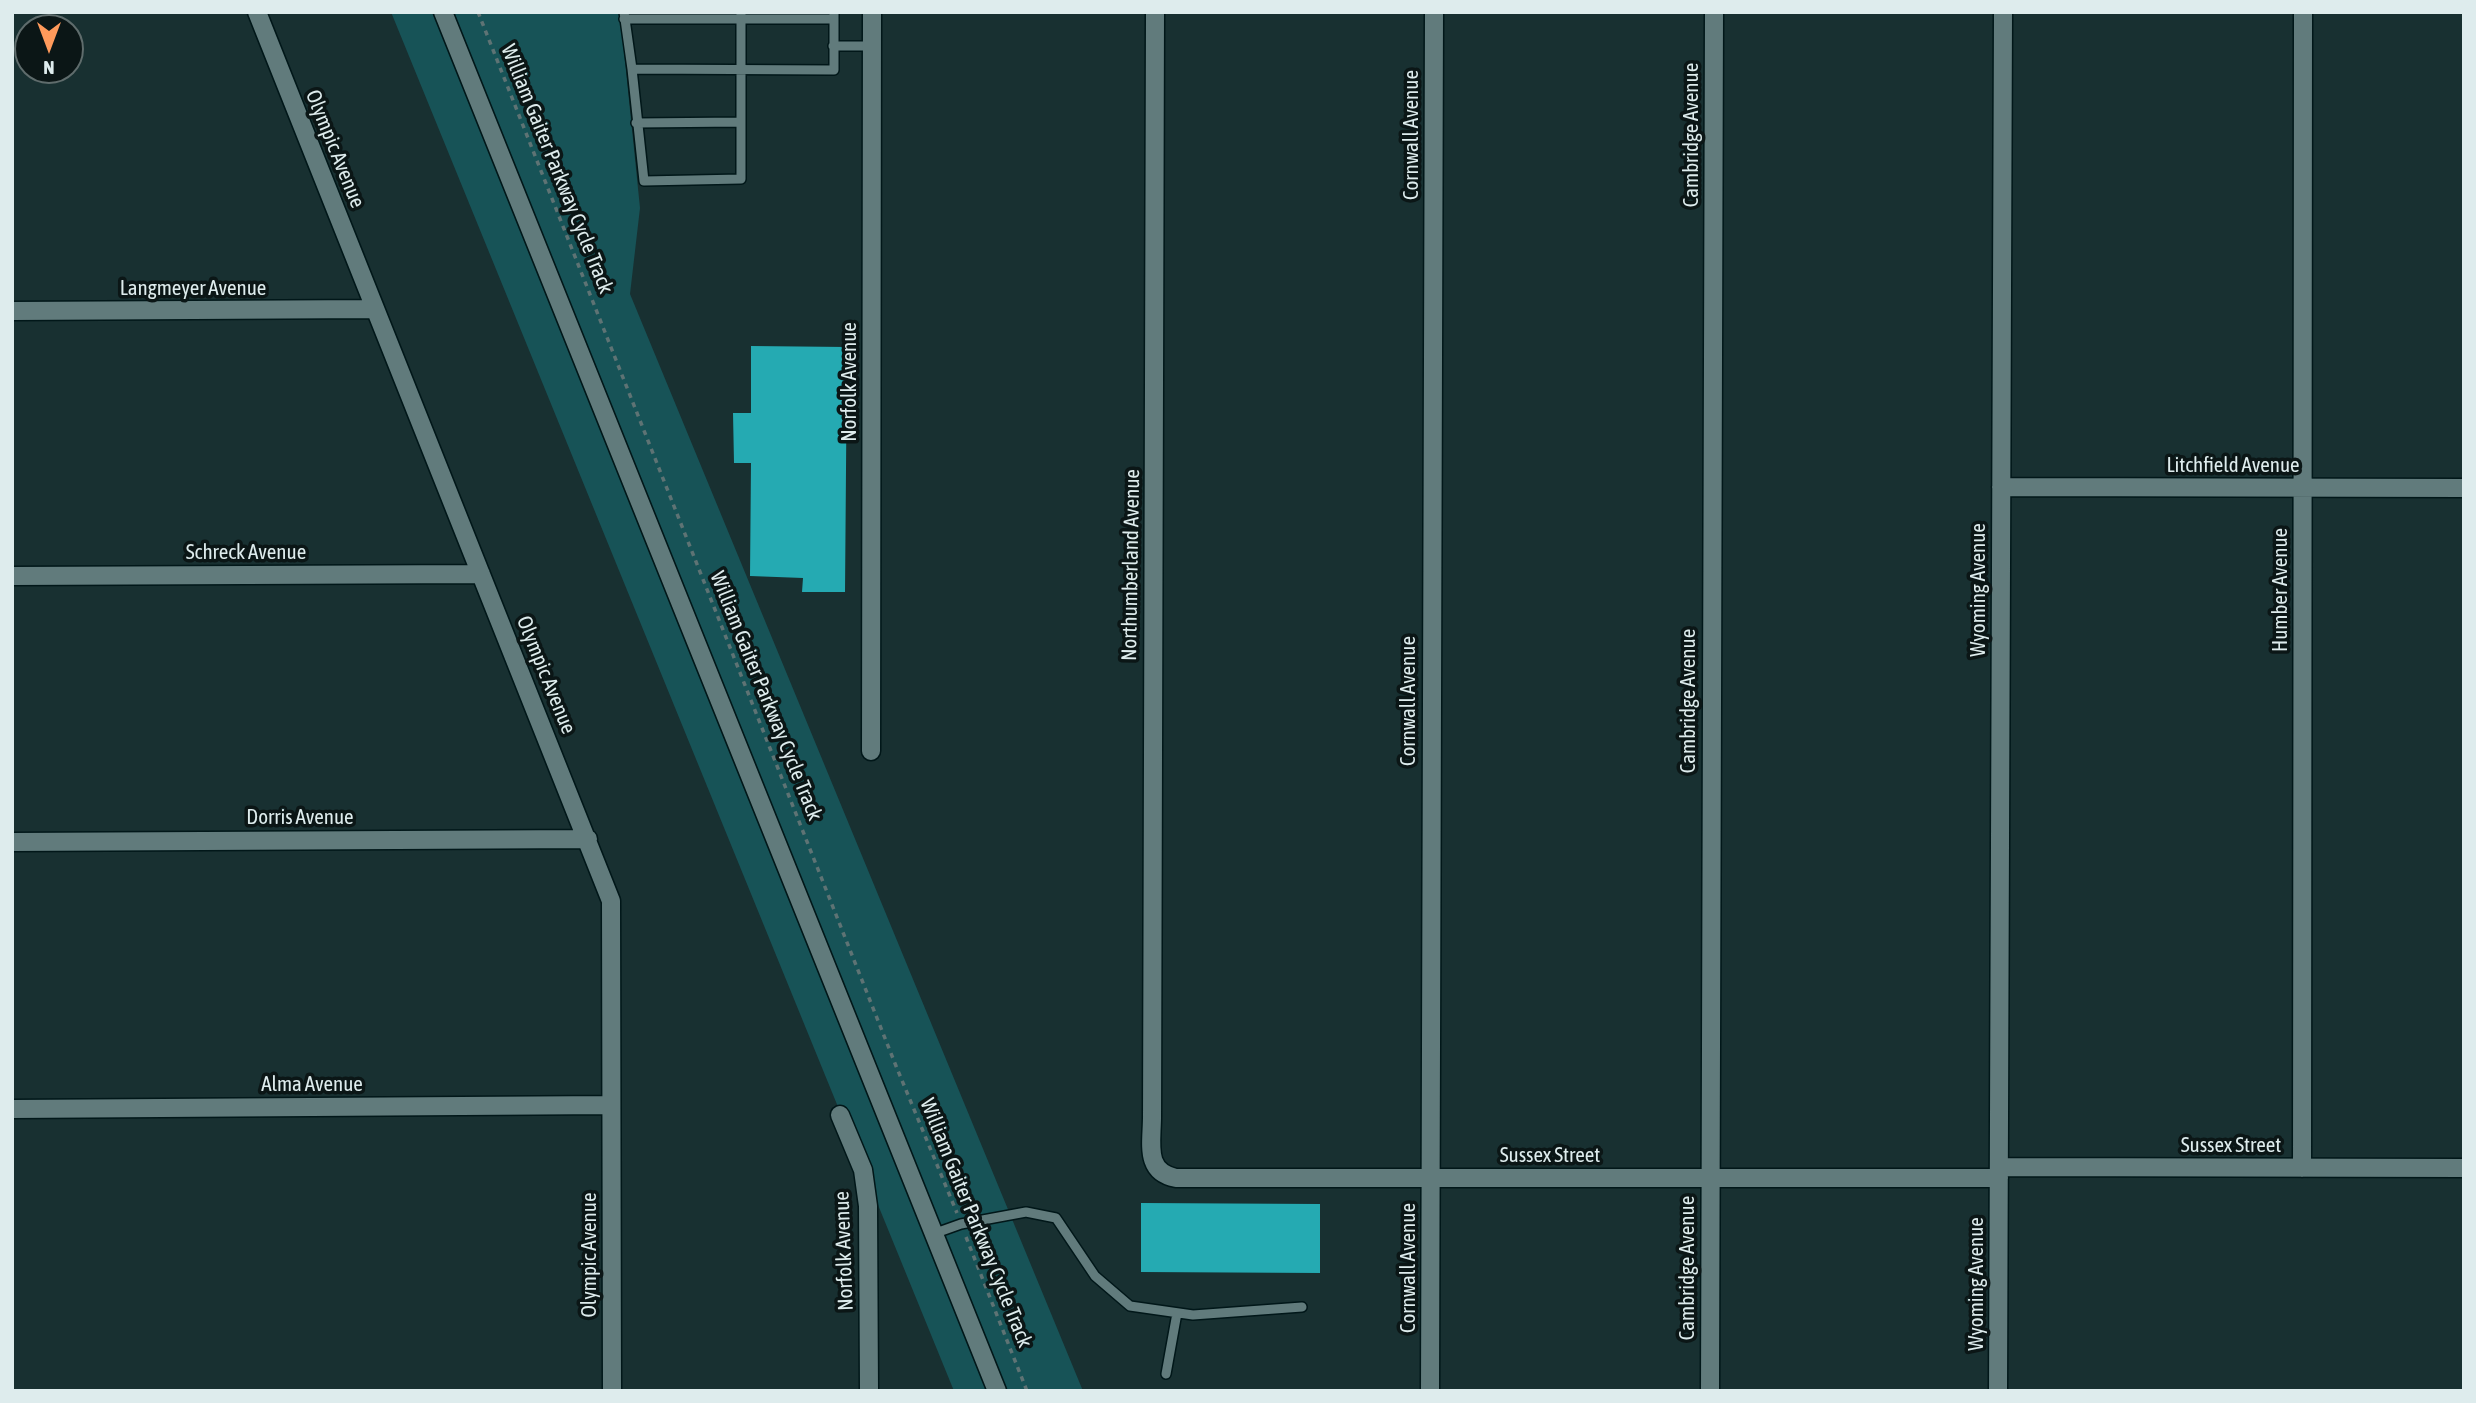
<!DOCTYPE html>
<html>
<head>
<meta charset="utf-8">
<style>
  body { margin:0 }
  #map { position:relative; width:2476px; height:1403px; overflow:hidden; background:#183031; font-family:"Asap Condensed",sans-serif }
  canvas { display:block }
  .frame { position:absolute; inset:0; border:14px solid #deeced; pointer-events:none }
  .north { position:absolute; left:14px; top:14px; width:70px; height:70px; box-sizing:border-box; background:#0b1616; border:2px solid #5f6c6c; border-radius:50%; rotate:180deg; font-size:19px; font-weight:700; line-height:28px; text-align:center; color:#deeced }
  .north::after { content:''; display:block; margin:auto; width:24px; height:32px; background:#ff9a5b; clip-path:polygon(50% 0,100% 100%,50% 72%,0 100%) }
</style>
</head>
<body>
<div id="map">
<canvas width="2476" height="1403"></canvas>
<div class="frame"></div>
<div class="north">N</div>
</div>
<script>
const g = document.querySelector('canvas').getContext('2d');
g.lineJoin = 'round';
function fillPath(path, color) { g.fillStyle = color; g.fill(path, 'evenodd'); }
function trace(path, color, width, dash) { g.strokeStyle = color; g.lineWidth = width; g.lineCap = dash ? 'butt' : 'round'; g.setLineDash(dash || []); g.stroke(path); }
function label(font, color, halo, rows, align = 'center') {
  g.font = font + ' "Asap Condensed",sans-serif'; g.lineWidth = 7; g.setLineDash([]); g.textBaseline = 'middle'; g.strokeStyle = halo; g.fillStyle = color; for (const [text, x, y, turn = 0] of rows) {
    g.save(); g.translate(x, y); g.rotate((+turn || 0) * Math.PI / 180); g.textAlign = isNaN(turn) ? turn : align; if (halo) g.strokeText(text, 0, 0); g.fillText(text, 0, 0); g.restore();
  }
}
fillPath(new Path2D(`
  M391 12H620L640 208 630 294 1083 1391H954Z`), '#175357');
fillPath(new Path2D(`
  M751 346 847 347 845 592H802L803 578 750 576 751 463H734L733 413H751Z
  M1141 1203 1320 1204V1273L1141 1272Z`), '#25aab2');
const service = new Path2D(`
  M624 12 632 69 644 181 741 179V12
  M624 19H834
  M833 46H872
  M632 69 834 70V12
  M636 123 741 122
  M933 1234 961 1224 1026 1212 1056 1218 1095 1276 1130 1306 1193 1315 1302 1307
  M1166 1374 1177 1313`);
const minor = new Path2D(`
  M257 12 611 901 612 1391
  M443 12 997 1391
  M1155 12 1152 1117C1152 1143 1144 1172 1176 1178H1999
  M12 311 374 309
  M2001 487 2464 488
  M12 576 481 574
  M871 751 872 12
  M12 842 588 839
  M12 1109 611 1105
  M840 1115 863 1170 868 1206 869 1391
  M1999 1167 2464 1168
  M2302 1168 2303 12
  M1430 1391 1434 12
  M1710 1391 1714 12
  M1998 1391 2003 12`);
trace(service, '#011719', 12);
trace(minor, '#011719', 21);
trace(new Path2D(`
  M478 12 896 1066 957 1213
  M966 1237 1027 1391`), '#5e7374', 3.5, [5, 5]);
trace(service, '#617b7c', 9);
trace(minor, '#617b7c', 18);
label('21px', '#deeced', '#0b1616', [
  ["Cornwall Avenue",1411,135,-90],
  ["Cambridge Avenue",1691,135,-90],
  ["Olympic Avenue",335,149,68],
  ["William Gaiter Parkway Cycle Track",557,169,68],
  ["Langmeyer Avenue",193,288],
  ["Norfolk Avenue",849,382,-90],
  ["Litchfield Avenue",2233,465],
  ["Schreck Avenue",246,552],
  ["Northumberland Avenue",1131,565,-89],
  ["Wyoming Avenue",1978,590,-90],
  ["Humber Avenue",2280,590,-90],
  ["Olympic Avenue",546,675,68],
  ["William Gaiter Parkway Cycle Track",766,696,68],
  ["Cornwall Avenue",1408,701,-90],
  ["Cambridge Avenue",1688,701,-90],
  ["Dorris Avenue",300,817],
  ["Alma Avenue",312,1084],
  ["Sussex Street",2231,1145],
  ["Sussex Street",1550,1155],
  ["William Gaiter Parkway Cycle Track",976,1223,68],
  ["Norfolk Avenue",844,1251,-92],
  ["Olympic Avenue",589,1255,-90],
  ["Cornwall Avenue",1408,1268,-90],
  ["Cambridge Avenue",1687,1268,-90],
  ["Wyoming Avenue",1976,1284,-90]
]);
</script>
</body>
</html>
